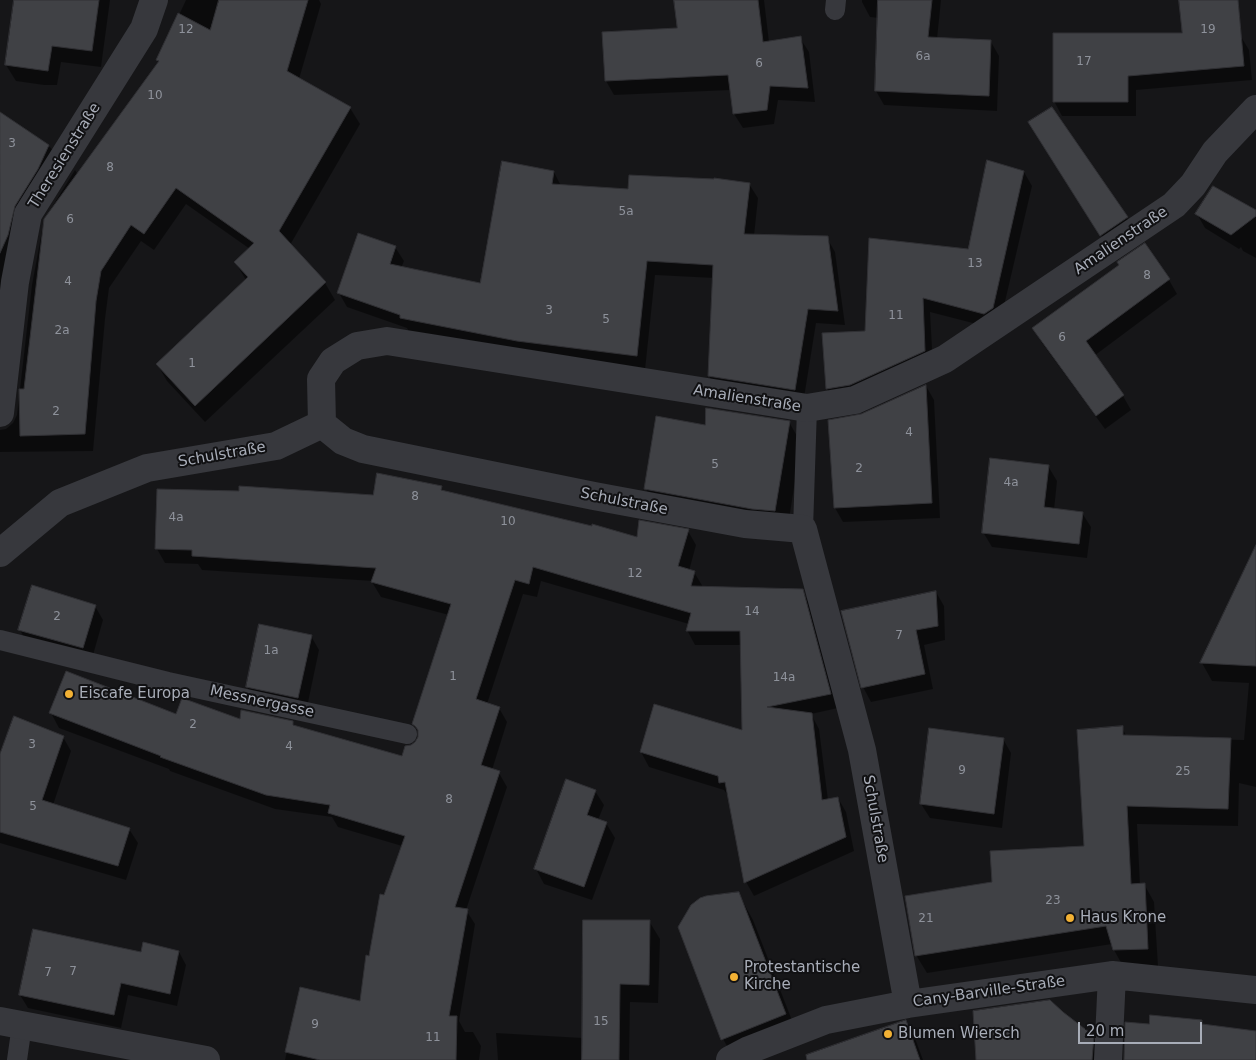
<!DOCTYPE html>
<html>
<head>
<meta charset="utf-8">
<style>
  body { margin:0 }
  #map { position:relative; width:1256px; height:1060px; overflow:hidden; background:#161618; font-family:"DejaVu Sans",sans-serif }
  canvas { display:block }
  .scale { position:absolute; left:1078px; top:1022px; width:124px; height:22px; box-sizing:border-box; border:2px solid #a8adb8; border-top:0; padding-left:6px; font-size:15px; line-height:18px; white-space:nowrap; color:#a8adb8; -webkit-text-stroke:4px #111113; paint-order:stroke }
</style>
</head>
<body>
<div id="map">
<canvas width="1256" height="1060"></canvas>
<div class="scale">20 m</div>
</div>
<script>
const g = document.querySelector('canvas').getContext('2d');
g.lineJoin = 'round';
function fillPath(path, color) { g.fillStyle = color; g.fill(path, 'evenodd'); }
function trace(path, color, width, dash) { g.strokeStyle = color; g.lineWidth = width; g.lineCap = dash ? 'butt' : 'round'; g.setLineDash(dash || []); g.stroke(path); }
function label(font, color, halo, rows, align = 'center') {
  g.font = font + ' "DejaVu Sans",sans-serif'; g.lineWidth = 4; g.setLineDash([]); g.textBaseline = 'middle'; g.strokeStyle = halo; g.fillStyle = color; for (const [text, x, y, turn = 0] of rows) {
    g.save(); g.translate(x, y); g.rotate((+turn || 0) * Math.PI / 180); g.textAlign = isNaN(turn) ? turn : align; if (halo) g.strokeText(text, 0, 0); g.fillText(text, 0, 0); g.restore();
  }
}
fillPath(new Path2D(`
  M15 0H110L101 67 61 62 57 85H44L16 81 6 65Z
  M186 0H319L321 4 299 79 350 108 360 124 290 245 325 283 335 300 205 422 167 381 157 364 246 280 235 262 250 249 186 204 154 250 141 241 109 288 105 319 93 451 0 452V430L6 429 13 423 17 415 32 285 44 220 75 170 78 175 159 63 158 60Z
  M676 0H764L769 42 800 38 809 52 815 102 778 100 774 124 743 128 734 114 731 90 614 95 606 81 679 29Z
  M862 0H941L937 39 991 42 999 56 997 111 884 105 876 91 879 18 870 17 862 2Z
  M1240 35 1249 50 1252 80 1136 90V116H1062L1054 101Z
  M1052 108 1127 218 1135 232 1110 249 1038 137Z
  M0 114 51 148 60 164 24 223 0 370Z
  M554 172 561 186 629 190 749 184 758 198 754 236 827 238 835 252 845 325 816 323 803 404 717 391 709 376 714 278 655 275 645 370 409 332 407 328 347 307 339 293 395 247 404 261 401 268 481 284Z
  M1024 172 1032 186 1000 323 992 328 930 312 933 366 835 403 827 389 866 332 969 251Z
  M1256 212V258L1243 251 1241 247 1239 249 1205 228 1197 214Z
  M1145 245 1169 280 1177 294 1094 356 1123 396 1131 410 1105 429 1042 343 1033 328 1120 266Z
  M926 386 934 400 940 518 843 522 835 508 862 415Z
  M789 422 801 443 787 532 658 510 646 489 706 426Z
  M1048 466 1057 481 1054 510 1082 513 1091 527 1087 558 992 547 983 532Z
  M441 487 444 493 638 538 688 531 696 545 689 571 694 572 703 587 802 590 810 605 838 708 811 714 819 729 828 800 838 798 846 812 854 851 754 896 746 882 729 797 724 790 649 767 641 752 655 705 743 732 742 645H695L687 630 689 624 541 581 537 597 523 594 487 704 499 708 507 722 492 770 499 773 507 787 466 910 475 924 459 1021 465 1032H473L481 1046 479 1060H285L301 989 361 1003 370 957 385 896 402 846 338 827 332 817 275 809 170 771 169 769 59 728 51 713 177 715 240 720 293 723 295 727 403 758 416 743 420 734 414 724 449 615 381 597 372 582 373 581 202 570 198 564 165 563 157 549 374 496Z
  M1254 553 1256 554V787L1239 783 1238 826 1137 824 1140 885 1144 884 1154 902 1158 966 1124 968 1114 950 1112 944 927 973 916 955 993 883 1086 847 1122 728 1127 737 1244 740 1249 683 1212 681 1202 663Z
  M936 592 944 606 945 640 924 645 933 689 871 702 863 687Z
  M95 606 103 620 91 662 28 645 20 630Z
  M311 636 319 650 306 712 256 701 247 687Z
  M63 737 71 751 53 805 129 829 138 843 126 880 0 843V757Z
  M1003 739 1011 753 1002 828 930 818 921 804Z
  M595 791 604 805 598 820 606 823 615 838 592 900 544 884 536 869Z
  M738 893 753 920 800 1041 735 1060 723 1039Z
  M649 921 660 939 658 1003 630 1002 629 1060H498L496 1033 583 1038Z
  M179 952 186 965 177 1006 128 995 121 1028 28 1008 20 995 141 954Z
  M905 1022 916 1041 923 1060H830Z
  M1093 1037 1104 1056V1060H978Z`), '#0007');
const building = new Path2D(`
  M14 0H99L92 51 52 46 48 71 5 65Z
  M219 0H308L287 71 351 107 279 231 326 282 195 406 156 364 248 277 234 262 254 243 176 188 144 234 131 225 101 271 96 301 85 434 20 436 19 389H24L44 219 159 61 156 60 178 13 210 30Z
  M674 0H758L763 42 801 36 808 88 770 86 767 110 733 114 728 75 605 81 602 32 677 28Z
  M878 0H932L928 37 991 40 989 96 875 91Z
  M1179 0H1238L1244 66 1128 76V102H1053V33H1182Z
  M1052 107 1128 217 1100 236 1028 122Z
  M0 112 49 145 38 169 15 206 8 235 0 253Z
  M987 160 1024 171 993 308 984 314 923 298 925 351 850 385 826 389 822 333 865 331 869 238 968 249Z
  M502 161 554 171 552 184 628 189 629 175 714 179V178L750 183 744 234 828 236 838 311 808 309 795 390 708 376 713 265 647 261 637 356 517 341 420 322 400 318V315L337 293 358 233 396 246 390 264 480 283Z
  M1213 186 1256 210V216L1231 235 1195 214Z
  M1145 243 1170 279 1086 341 1124 395 1096 416 1032 328 1119 265 1117 262Z
  M926 385 932 503 834 508 828 420 861 414Z
  M706 408 790 421 775 511 752 509 644 489 656 416 705 425Z
  M990 458 1049 465 1044 507 1083 512 1079 544 982 533Z
  M377 473 442 486 441 490 592 526V524L637 537 639 520 689 529 678 566 695 571 691 586 803 589 831 694 767 707 812 713 822 800 838 797 846 837 744 883 725 782 719 783 718 776 640 752 654 704 742 730 740 631H686L691 613 533 567 529 584 515 580 476 699 500 707 481 765 500 771 455 907 468 909 449 1016H457L456 1060H320L285 1052 300 987 360 1001 366 955 369 956 380 894 384 895 405 836 328 813 330 805 266 795 160 757 161 756 49 713 66 671 176 714 182 698 240 719 241 710 293 721V725L402 756 405 746 411 745 415 742 418 737V730L415 726 412 724 451 604 371 582 376 568 192 556V550L155 549 157 489 239 491V486L373 495Z
  M1256 545V666L1200 663Z
  M32 585 96 605 83 648 18 630Z
  M936 591 938 626 916 630 925 674 861 688 841 611Z
  M259 624 312 635 298 698 246 687Z
  M14 716 64 736 42 800 130 828 118 866 0 832V754Z
  M1123 726V735L1231 738 1228 809 1127 806 1131 884 1145 883 1148 949 1113 950 1106 926 915 956 905 896 992 882 990 851 1084 846 1077 730Z
  M929 728 1004 738 994 814 920 804Z
  M566 779 596 790 587 815 607 822 584 887 534 869Z
  M739 892 786 1014 721 1040 678 927 691 905 700 898 706 896Z
  M583 920H650L649 985 620 984 619 1060H582Z
  M33 929 141 952 143 942 179 951 170 994 121 983 114 1015 19 995Z
  M1050 1000 1063 1012 1094 1036 1092 1060H976L973 1011Z
  M1150 1015 1202 1020V1024L1256 1031V1060H1124L1125 1022 1149 1024Z
  M906 1020 920 1060H807L806 1055Z`);
fillPath(building, '#404145');
trace(building, '#303034', 1);
trace(new Path2D(`
  M835 10 836 0
  M803 529 807 408
  M0 640 168 682 407 734
  M17 1060 22 1025`), '#37383d', 20);
trace(new Path2D(`
  M0 413 15 282 28 214 144 29 154 0
  M322 424 321 379 333 361 357 346 387 341 807 408 855 400 945 359 1174 205 1193 185 1215 152 1256 109
  M0 553 60 503 147 468 276 446 322 424 343 441 363 449 594 496 745 524 803 529 862 750 908 1004
  M0 1021 206 1060
  M730 1060 749 1050 826 1020 908 1004 1112 975 1256 990
  M1108 1060 1112 975`), '#37383d', 28);
for (const [x, y, r, color] of [
  [69,694,5,"#f2b134"],
  [1070,918,5,"#f2b134"],
  [734,977,5,"#f2b134"],
  [888,1034,5,"#f2b134"]
]) { const dot = new Path2D(); dot.arc(x, y, r, 0, 2 * Math.PI); g.fillStyle = color; g.fill(dot); trace(dot, '#111113', 2); }
label('12px', '#8e929b', null, [
  ["12",186,30],
  ["19",1208,30],
  ["6a",923,57],
  ["17",1084,62],
  ["6",759,64],
  ["10",155,96],
  ["3",12,144],
  ["8",110,168],
  ["5a",626,212],
  ["6",70,220],
  ["13",975,264],
  ["8",1147,276],
  ["4",68,282],
  ["3",549,311],
  ["11",896,316],
  ["5",606,320],
  ["2a",62,331],
  ["6",1062,338],
  ["1",192,364],
  ["2",56,412],
  ["4",909,433],
  ["5",715,465],
  ["2",859,469],
  ["4a",1011,483],
  ["8",415,497],
  ["4a",176,518],
  ["10",508,522],
  ["12",635,574],
  ["14",752,612],
  ["2",57,617],
  ["7",899,636],
  ["1a",271,651],
  ["1",453,677],
  ["14a",784,678],
  ["2",193,725],
  ["3",32,745],
  ["4",289,747],
  ["9",962,771],
  ["25",1183,772],
  ["8",449,800],
  ["5",33,807],
  ["23",1053,901],
  ["21",926,919],
  ["7",73,972],
  ["7",48,973],
  ["15",601,1022],
  ["9",315,1025],
  ["11",433,1038]
]);
label('15px', '#a8adb8', '#111113', [
  ["Theresienstraße",65,156,-58],
  ["Amalienstraße",1121,241,-34],
  ["Amalienstraße",747,399,9],
  ["Schulstraße",222,455,-10],
  ["Schulstraße",624,502,11],
  ["Messnergasse",262,702,12],
  ["Schulstraße",875,819,80],
  ["Cany-Barville-Straße",989,992,-8]
]);
label('15px', '#a8adb8', '#111113', [
  ["Eiscafe Europa",79,694],
  ["Haus Krone",1080,918],
  ["Protestantische",744,968],
  ["Kirche",744,985],
  ["Blumen Wiersch",898,1034]
], 'left');
</script>
</body>
</html>
